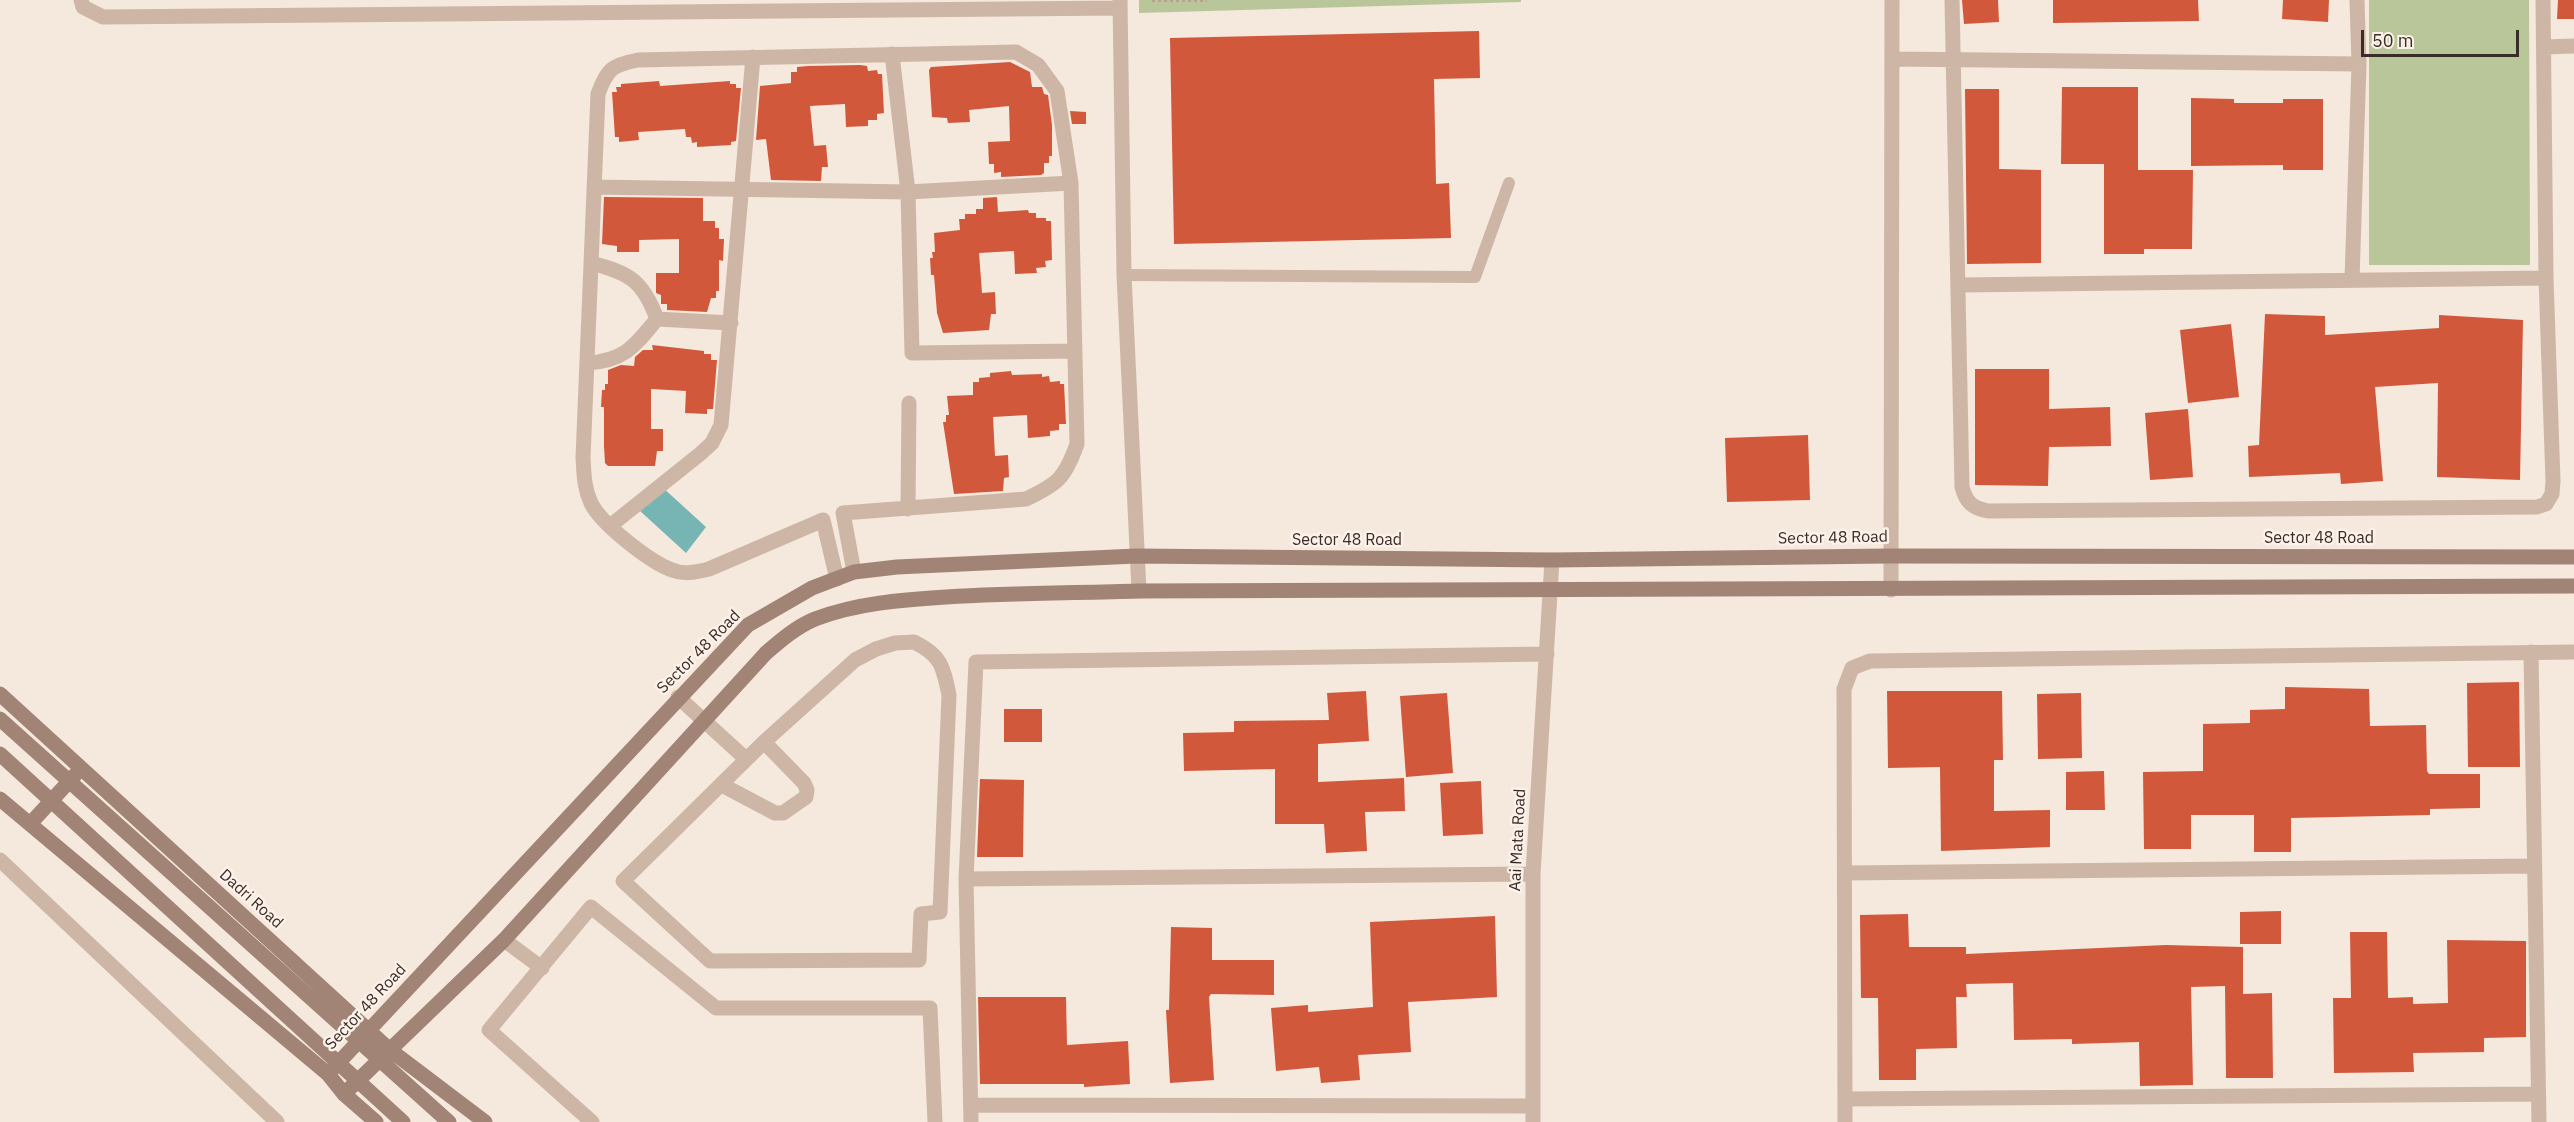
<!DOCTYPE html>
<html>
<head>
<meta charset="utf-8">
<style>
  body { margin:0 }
  #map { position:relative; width:2574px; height:1122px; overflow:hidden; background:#f5e8dc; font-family:"IBM Plex Sans",sans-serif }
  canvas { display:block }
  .scale { position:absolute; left:2361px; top:30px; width:158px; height:27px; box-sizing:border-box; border:3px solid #3a2c28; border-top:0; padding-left:8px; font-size:18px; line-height:21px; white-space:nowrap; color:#3a2c28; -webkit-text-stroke:4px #fcf2e9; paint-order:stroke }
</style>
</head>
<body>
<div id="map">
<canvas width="2574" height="1122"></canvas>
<div class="scale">50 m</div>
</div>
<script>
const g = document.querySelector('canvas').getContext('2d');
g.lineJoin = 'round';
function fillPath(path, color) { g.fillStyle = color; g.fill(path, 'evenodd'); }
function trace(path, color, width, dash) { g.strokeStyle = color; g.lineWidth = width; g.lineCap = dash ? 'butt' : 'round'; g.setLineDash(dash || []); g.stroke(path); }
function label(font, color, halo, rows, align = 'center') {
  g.font = font + ' "IBM Plex Sans",sans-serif'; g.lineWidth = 5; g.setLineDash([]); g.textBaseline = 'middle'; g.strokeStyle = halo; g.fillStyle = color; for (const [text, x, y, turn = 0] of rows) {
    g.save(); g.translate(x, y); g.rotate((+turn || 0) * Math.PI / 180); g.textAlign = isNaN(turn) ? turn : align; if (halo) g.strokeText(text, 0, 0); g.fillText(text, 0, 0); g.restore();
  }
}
fillPath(new Path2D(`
  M1139 0H1521V2L1139 13Z
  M2369 0H2529L2530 265H2369Z`), '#b9c69a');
fillPath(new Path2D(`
  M661 486 706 527 686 553 639 510Z`), '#77b5b4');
fillPath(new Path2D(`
  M1962 0H1998L1999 22 1964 24Z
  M2053 0H2198L2199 21 2053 23Z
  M2283 0H2329L2328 22 2282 19Z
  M2558 0H2574V19H2557Z
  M1479 31 1480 78 1434 79 1436 184 1449 183 1451 238 1174 244 1170 38Z
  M1010 62 1030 72 1032 87H1042L1044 94 1048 95 1052 125V156H1049V163H1044V173L1041 175 1001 177V172L994 173V164H989L988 142 1010 141 1009 106 969 110 970 122 948 123 947 118 932 117 929 70 931 67Z
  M808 66 860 65 867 66 868 71 877 70 878 74H882L884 113 877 114V120H868V126L846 127 845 104 810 106 814 146 826 145 828 167H822L821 181 771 180 766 139 756 140 760 86 791 83V72H797V67Z
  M659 81 660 86 730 81V84H736V88H741L736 141 731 142V145L697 147V142L692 143 691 137H686L685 129 638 132 639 140 619 142V137H615L612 92H617L616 87H621V84Z
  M2062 87H2138V170H2193L2192 249H2144V254H2104V164H2061Z
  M1965 89H1999V169L2041 170V263L1967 264Z
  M2191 98 2234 99V103H2283V99H2323V170H2283V165L2191 166Z
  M1070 111 1086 112V124H1072Z
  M604 197 703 198V221H715V228H719V239H724L723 261 719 260V291H716V298H711L707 312 667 310V304H661V295L656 293V273H679V239L639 240V252H617V246L602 244Z
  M997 197 998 212 1028 210 1029 213H1036V218H1046V221H1051L1052 260 1045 261 1046 267 1036 268 1037 273 1015 274 1014 251 979 253 982 293 995 292 996 314H991L989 330 943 333 937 313 934 275H931L930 258H933L932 252H935L934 233 960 230 959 219H965V214H976V209H983V198Z
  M2265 314 2325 316V335L2439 328V315L2523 320 2520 480 2437 477 2438 383 2375 387 2383 481 2341 484 2340 473 2249 477 2248 446 2259 445Z
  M2231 324 2239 397 2188 403 2180 330Z
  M652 345 704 351V354H711V360H717L713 409H707V414L685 413 686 391 651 389V429H663V451H657L655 466H608L605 463 604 446V407H601L602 390H605V384H608V370L621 365 634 366 635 357 643 350H653Z
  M1975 369H2049V409L2110 407 2111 446 2049 447 2048 486 1975 485Z
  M1011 371 1012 375 1042 374V377L1049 376 1050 382 1060 381V384H1064L1066 424H1059V430L1050 431V436L1028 438 1027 415 993 417 995 456 1008 455 1009 477 1004 478 1003 491 954 494 943 422H946V415H949L947 396 973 395V382H979V378L990 377V373Z
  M2188 409 2193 477 2150 480 2145 413Z
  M1808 435 1810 500 1727 502 1725 438Z
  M2519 682 2520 767H2468L2467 683Z
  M2285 687 2369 689 2370 726 2426 725 2427 771 2429 774H2480V808L2430 809V815L2291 818V852H2254V815H2191V849H2144L2143 772 2203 771V724L2250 723V710L2285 709Z
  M1366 691 1369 741 1318 744V782L1404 778 1405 811 1365 812 1367 851 1326 853 1324 824H1275V769L1184 771 1183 733 1234 732V721L1329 720 1327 693Z
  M1887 691H2002L2003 760H1994V811L2050 810V847L1941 851 1940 767 1888 768Z
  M1447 693 1453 773 1406 777 1400 696Z
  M2081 693 2082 758 2038 759 2037 694Z
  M1004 709H1042V742H1004Z
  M2104 771 2105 810H2066V772Z
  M980 779 1024 780 1023 857H977Z
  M1481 781 1483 834 1443 836 1440 783Z
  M2281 911V944H2240V912Z
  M1908 914 1909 947H1966V954L2166 945 2243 947V994L2272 993 2273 1078H2226L2225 986 2191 987 2193 1085 2140 1086 2139 1042 2072 1044V1039L2014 1040 2013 983 1966 984 1967 997H1956L1957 1048 1916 1049V1080H1879L1878 998H1861L1860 915Z
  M1495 916 1497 997 1408 1002 1411 1052 1358 1055 1360 1080 1321 1083 1319 1067 1276 1071 1271 1008 1308 1005V1012L1373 1007 1370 922Z
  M1171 927 1212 928V960H1274V995L1211 994 1209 997 1214 1080 1170 1083 1166 1010H1169Z
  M2350 932H2387L2388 998 2413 997V1004L2448 1003 2447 940 2526 941V1037L2484 1038V1052L2413 1053 2414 1072 2334 1073 2333 998H2351Z
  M978 997H1066L1067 1045 1128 1041 1130 1084 1084 1087V1084H980Z`), '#d2583c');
trace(new Path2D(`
  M1152 0H1207`), '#baa090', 4, [3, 3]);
trace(new Path2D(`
  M1124 275 1475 277 1509 183`), '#ceb6a6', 12);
trace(new Path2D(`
  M81 0 83 7 103 17 1120 8
  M1120 0 1124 275 1139 591
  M1952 0 1962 487C1966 502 1972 508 1988 511L2537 507 2546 504 2552 494 2553 481 2546 278 2543 0
  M2544 47 2574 46
  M892 54 908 192 912 353 1075 351
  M1893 59 2359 64
  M594 187 908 192 1071 183
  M2352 280 2359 64 2357 0
  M1958 285 2546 278
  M657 319 731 323
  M587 363C624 361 634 347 657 319 643 281 630 273 591 263
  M908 509 909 403
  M610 526 700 454 712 443 721 425 753 57
  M837 579 823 520 709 569C696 572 685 575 672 570 650 562 601 524 591 503 584 488 584 474 583 458L598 94C607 69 612 65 638 60L1016 52 1038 65 1057 91 1071 183 1077 444C1065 478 1058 484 1026 499L843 513 854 572
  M1891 590 1892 0
  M914 642C941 655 943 666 949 695L940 912 921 914 919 960 710 961 623 881 764 742 855 660 876 649 895 643Z
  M2531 652 2539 1122
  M678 697 746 759
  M722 785 775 813H783L806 797 807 790 804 783 764 742
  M0 860 277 1122
  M1845 873 2534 866
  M966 879 1533 874
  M504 940 542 968
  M1845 1099 2538 1094
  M971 1105 1533 1106
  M592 1122 489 1030 591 907 716 1008H930L935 1122
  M971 1122 966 879 976 662 1547 654
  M1533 1122V874L1552 560
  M1845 1122 1844 689 1852 668 1870 661 2574 652`), '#ceb6a6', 15);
trace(new Path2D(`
  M0 694 390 1050 485 1122
  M0 719 449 1122
  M0 754 403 1122
  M0 799 328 1074 344 1094 376 1122
  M30 824 75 775
  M328 1074 748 625 812 588 854 572 897 567 1136 556 1552 560 1889 556 2574 557
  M344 1094 504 940 766 653C781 640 796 627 815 619 857 603 901 600 946 597 1010 593 1075 593 1139 591L2574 586`), '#a28477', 15);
label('16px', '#3a2c28', '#fcf2e9', [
  ["Sector 48 Road",1833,538,-1],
  ["Sector 48 Road",2319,538],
  ["Sector 48 Road",1347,540],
  ["Sector 48 Road",699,652,-45],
  ["Aai Mata Road",1518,840,-87],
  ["Dadri Road",251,899,42],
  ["Sector 48 Road",366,1007,-47]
]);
</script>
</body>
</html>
